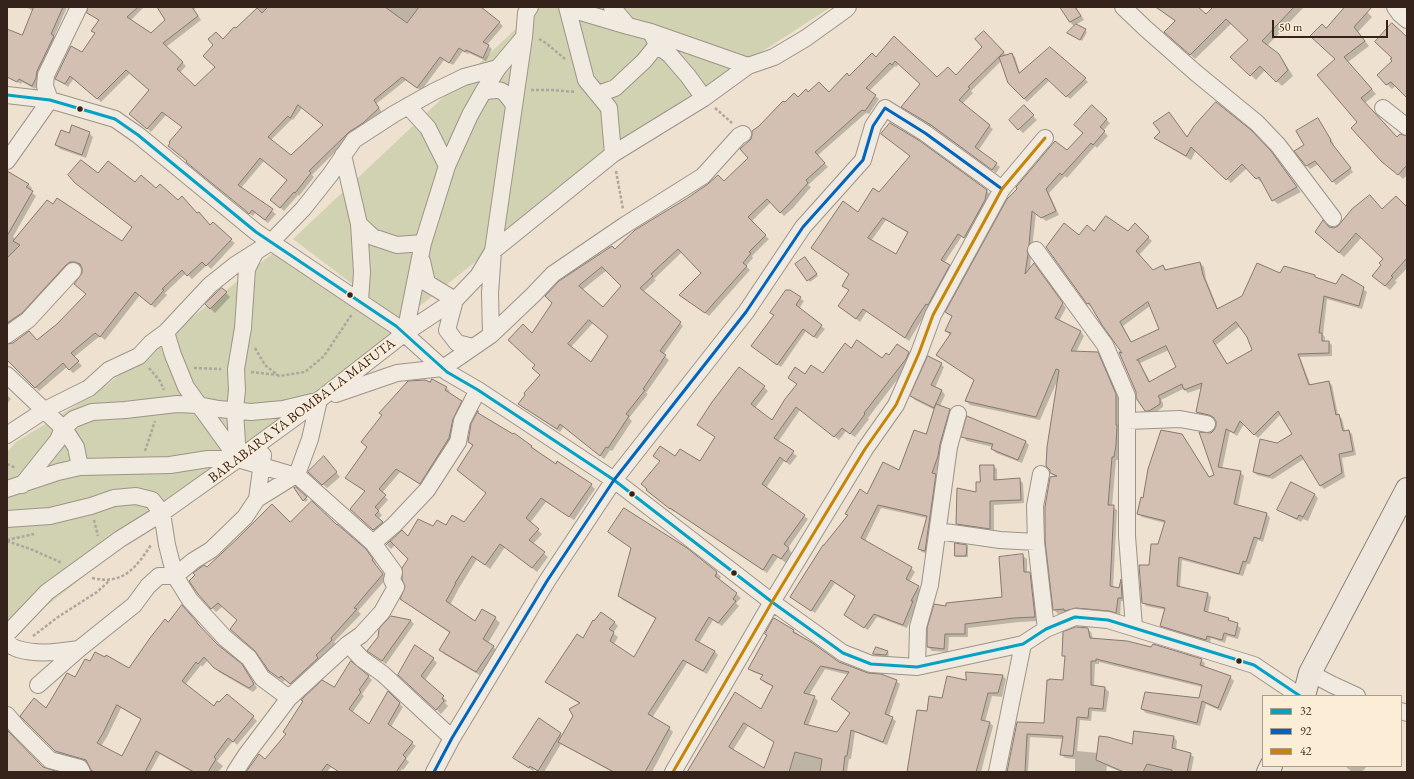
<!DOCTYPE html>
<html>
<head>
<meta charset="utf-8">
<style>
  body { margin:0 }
  #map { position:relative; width:1414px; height:779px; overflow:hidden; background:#eee1cf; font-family:"EB Garamond",serif }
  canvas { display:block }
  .frame { position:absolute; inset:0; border:8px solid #35221b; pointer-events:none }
  .legend { position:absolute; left:1262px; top:695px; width:140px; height:72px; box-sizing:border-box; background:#fcedd7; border:1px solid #ac9c8c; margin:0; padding:5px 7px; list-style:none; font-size:12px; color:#35221b }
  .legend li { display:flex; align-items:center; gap:8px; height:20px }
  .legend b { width:20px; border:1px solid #ac9c8c }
  .scale { position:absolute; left:1272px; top:20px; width:116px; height:18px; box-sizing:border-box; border:2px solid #35221b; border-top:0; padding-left:5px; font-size:12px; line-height:14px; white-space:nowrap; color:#35221b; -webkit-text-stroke:3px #fcedd7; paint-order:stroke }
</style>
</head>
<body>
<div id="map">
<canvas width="1414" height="779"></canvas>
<div class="frame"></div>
<ul class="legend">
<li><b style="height:5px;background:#03a2c5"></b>32</li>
<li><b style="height:5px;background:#0065bd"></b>92</li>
<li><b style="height:5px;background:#c68507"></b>42</li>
</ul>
<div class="scale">50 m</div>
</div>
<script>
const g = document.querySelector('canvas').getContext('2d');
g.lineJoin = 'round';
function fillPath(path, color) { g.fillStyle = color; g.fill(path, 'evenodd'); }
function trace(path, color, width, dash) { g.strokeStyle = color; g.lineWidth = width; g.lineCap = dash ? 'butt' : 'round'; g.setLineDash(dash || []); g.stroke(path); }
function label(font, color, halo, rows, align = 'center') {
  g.font = font + ' "EB Garamond",serif'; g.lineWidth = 3; g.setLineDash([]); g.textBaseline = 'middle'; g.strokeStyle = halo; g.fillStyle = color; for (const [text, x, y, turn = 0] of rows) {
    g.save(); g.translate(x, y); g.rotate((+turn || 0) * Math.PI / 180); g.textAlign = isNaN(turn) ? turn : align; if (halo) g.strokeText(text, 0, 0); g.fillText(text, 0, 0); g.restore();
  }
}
fillPath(new Path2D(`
  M539 7H831L735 69 588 172 401 321 293 239Z
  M282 246 395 331 7 637V452L16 442 99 391Z`), '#d1d2b1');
fillPath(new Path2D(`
  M26 7H67L54 37 57 40 35 89 22 82 21 84 7 76V39L22 37 33 11Z
  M89 7H144L131 20 151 34 167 20 158 7H198L194 9 201 20 166 47 186 66 180 73 195 87 216 67 223 40 236 30 259 7H479L503 26 487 45 492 49 486 61 469 53 468 54 463 51 453 65 444 60 421 91 406 80 376 104 382 112 367 126 352 135 312 175 314 177 299 196 298 195 284 211 272 200 288 181 264 161 241 188 276 214 268 223 255 213 253 216 250 214 191 165 183 127 166 115 151 132 134 117 150 91 130 73 101 102 74 78 68 87 56 78 82 53 95 34 93 31 99 21 88 12ZM302 108 324 125 291 157 271 140 292 119 293 120Z
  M1061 7H1076L1084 20 1075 25 1087 32 1082 41 1070 34 1075 27 1070 22Z
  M1157 7H1196L1206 16 1216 7H1304L1267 46 1283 60 1293 76 1282 86 1265 70 1256 80 1232 57 1249 40 1232 23 1195 59 1171 37 1176 22Z
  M1347 7H1362L1372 17 1358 32 1369 46 1348 62 1376 94 1365 103 1397 137 1399 134 1407 137V175L1403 179 1352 128 1358 122 1326 29Z
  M984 33 1008 57 1012 54 1015 57 1020 73 1085 79 1088 82 1070 99 1050 80 1027 102 1009 83 1001 61 971 91 973 93 962 104 993 129 978 151 1000 167 996 173 935 129 903 107 921 84 899 64 896 67 895 66 869 91 879 99 869 114 866 113 817 156 828 167 808 185 811 187 793 208 784 216 771 202 751 222 769 239 752 256 753 258 746 266 750 270 709 316 681 295 702 273 682 252 654 279 656 280 643 292 683 326 663 355 669 360 646 393 648 394 629 418 632 421 612 451 610 450 604 459 564 426 560 432 519 404 541 375 536 365 532 334 553 303 615 250 724 182 750 158 752 139 759 126 785 104 808 93H829L876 58 894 37 937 78 956 76 984 47ZM607 270 623 286 603 309 582 290ZM593 323 610 337 591 364 571 347Z
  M1407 39V97L1396 85 1392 89 1378 75 1393 61Z
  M1092 106 1110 123 1103 131 1108 136 1097 148 1095 146 1067 178 1065 176 1049 193 1059 215 1046 221 1036 213 1032 249 1030 255 1031 258 1030 270 1037 268 1066 308 1059 321 1081 332 1084 336 1076 352 1097 353 1101 357 1119 398 1120 449 1118 460H1116L1112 506 1117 510 1113 588 1119 589 1121 581 1124 584 1126 602 1121 601 1120 616 1067 613 1058 614 1054 610 1056 477 1051 473V470L1059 377 1040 420 970 405 966 401 975 381 937 355 950 335 946 331 953 317 947 312 1067 152 1084 133Z
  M1024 107 1037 120 1023 133 1010 120Z
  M1169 114 1188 138 1275 157 1301 192 1278 204 1273 200 1263 182 1262 183 1247 168 1231 183 1196 150 1191 160 1160 142 1155 138 1161 132Z
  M1318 120 1334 144 1333 145 1353 172 1336 185 1319 164 1310 169 1306 165 1305 145Z
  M89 133 93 137 86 158 60 149 56 145 70 134Z
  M7 172 28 184 32 188 30 191 36 196 13 237 16 239 122 242 133 228 80 186 98 174 156 189 178 201 197 214 210 226 235 243 211 269 207 265 192 279 186 273 165 293 167 295 155 308 140 295 105 340 100 336 74 357 82 366 73 373 67 367 39 391 7 358V348L37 341 58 325 87 294 82 266H74L7 331Z
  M986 190 990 194 988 203 968 241 962 236 944 263 952 269 909 341 867 311 860 322 839 306 850 291 844 286 850 274 858 214 879 193ZM886 220 908 233 896 255 871 241Z
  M1407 205V268L1395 281 1397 282 1390 290 1378 280 1384 259 1362 237 1344 257 1321 236 1328 227 1334 230 1382 210 1405 207Z
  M1135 225 1152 241 1139 255 1153 271 1163 267 1167 270 1200 263 1204 267 1206 279 1218 309 1281 275 1314 276 1318 280 1336 285 1343 275 1367 292 1362 309 1327 299 1323 335 1325 337V342H1329L1332 345V356L1300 357 1311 386 1329 382 1332 385 1338 415 1342 419 1345 431H1349L1352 434 1356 455 1342 458 1345 477 1324 489 1320 485 1304 459 1273 479 1257 475 1254 472 1277 444 1294 434 1281 414 1258 438 1244 424 1237 436 1230 431 1222 469 1240 472 1244 476 1238 506 1267 514 1270 518 1263 542 1258 540 1250 564H1247L1243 576 1182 560 1180 588 1208 594 1211 597 1208 613 1228 619 1241 628 1238 639 1227 636 1225 643 1211 638 1210 643 1164 629 1161 626 1166 610 1146 606 1143 602 1150 566 1165 523 1142 517 1138 514 1144 499 1182 435 1185 439 1210 478 1215 475 1211 434 1217 426 1216 419 1200 415 1197 412 1202 388 1188 393 1185 390V388L1161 400 1163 403V407L1153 414H1149L1146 410 1137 392 1124 354 1092 306 1091 307 1088 304 1047 247 1094 232H1128ZM1150 306 1160 329 1132 343 1123 326ZM1240 326 1248 337 1254 350 1228 365 1216 345ZM1169 350 1177 367 1151 383 1140 363Z
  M806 260 818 276 810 282 796 264Z
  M222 289 230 297 215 313 206 304Z
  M790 292 804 301 799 309 825 329 817 339 806 331 781 367 756 349 775 316 772 313Z
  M851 349 882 360 889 356 908 353 912 357 910 363 868 418 869 419 855 437 846 431 839 440 800 410 778 442 797 456 790 465 784 461 766 488 808 519 788 548 792 553 786 563 778 557 767 573 674 511V512L651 494 661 462 654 456 676 458 700 463 716 437 699 425 764 387 768 391 755 408 772 422 798 385 789 378 805 375 823 374Z
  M941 364 944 367 935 388 942 391 945 395 940 406 949 410 953 414 941 460 935 475 939 479 928 554 922 552 919 549 927 518 881 508 865 541 911 568 915 572 909 582 922 590 915 605 916 606 907 628 877 617 868 630 848 618 845 615 856 597 835 583 815 613 791 597 849 516 846 513 868 495 900 472 926 436 935 410 915 400 911 396Z
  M434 380 446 388 450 391 448 393 465 405 452 442 424 487 400 472 382 493 388 500 378 511 382 515 378 519 386 526 377 533 355 513 366 492 346 478 368 448 382 416 380 413 430 383Z
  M7 395 11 399 7 404Z
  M478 413 513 435 514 434 556 465 591 485 595 489 574 520 546 502 530 523 542 534 533 544 548 557 537 572 505 547 490 569 477 559 459 588 450 605 475 623 482 611 495 618 500 623 488 643 498 651 481 676 444 654 440 649 450 633 406 603 401 599 407 587 409 558 395 545 391 549 387 545 402 532 408 537 434 527 464 524 487 493 458 470 473 446 469 442 472 424Z
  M963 437 1025 441 1029 445 1022 463 996 453 992 449 993 447 967 441Z
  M328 462 340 477 327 488 313 476Z
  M993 466 997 469V481L1019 479 1023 483 1024 503 994 505V532L961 527 957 524 977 493 981 483Z
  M296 488 308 500 305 502Z
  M1314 494 1318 498 1308 521 1303 519 1301 522 1283 513 1279 509Z
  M290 523 370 555 376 563 375 564 387 578 358 611 361 614 334 642 336 644 319 660 294 688 286 679 283 682 270 671 239 621 223 606 216 612 198 594 207 568Z
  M609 532 717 573 721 577 719 580 741 598 736 603 739 606 722 626 713 620 699 643 714 651 718 655 707 674 687 663 652 718 669 728 673 732 652 772H612L561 744 544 772H539L534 769 533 771 515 758 560 734 562 736 580 704 550 685 546 681 584 640 614 622 618 626 613 633 618 637 614 644 634 658 656 619 623 600 619 596 632 548Z
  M966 546 968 547V557H957L956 555Z
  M1023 556 1027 559V573H1029L1033 577 1038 621 1019 622 968 628V637H949L948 652 932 651 928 647 947 607 1003 598Z
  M182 607 218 646 245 669 257 688 253 692 219 672 208 660 202 667 201 665 185 685 214 707 253 717 257 721 237 745 233 741 217 761 223 766 218 772H192L160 754 150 772H94L88 763 60 755 21 716 46 710 90 663 129 670ZM121 708 142 720 123 757 101 746 107 737Z
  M410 620 414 624 386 664 372 654 378 637Z
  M774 620 794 631 839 663 868 674 896 681 900 684 889 716 896 721 887 745 855 732 851 759H849L847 772H689L735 694 761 710 773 687 765 683 761 679 763 676 753 672 749 668 768 635ZM825 669 849 675 832 699 851 713 837 733 808 726 818 701 814 697 809 695ZM748 726 775 742 764 769 733 750Z
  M1087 629 1091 632 1093 639 1201 660 1205 663 1204 667 1230 677 1234 681 1221 711 1206 704 1200 726 1146 713 1142 709 1200 700 1202 687 1099 662V664H1095L1094 687 1105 688 1109 692 1106 712 1092 711 1091 721 1080 720 1077 751 1098 753 1174 737 1177 741 1176 750 1190 754 1194 757 1191 772H1121L1107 766 1106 772H1075V759L1065 758 1061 754 1063 739 1030 737 1028 772H1008L1018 723 1045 724 1064 681 1066 658 1063 655Z
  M877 648 887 652 889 654 888 657 876 656 874 654Z
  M433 659 437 663 425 680 447 701 445 703 448 706 441 714 399 674Z
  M368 676 372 680 362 694 364 696 352 713 369 726 388 693 403 707 391 727 416 746 406 759 409 762 403 770 402 769 400 772H339L331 767 327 772H248L265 760 334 689Z
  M1003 676 1006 679 1002 697 992 696 985 722 990 723 993 726 981 772H908L928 712 967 681Z
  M1345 766H1367L1362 772H1352Z`), '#0003');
const building = new Path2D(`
  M34 7H63L51 34 54 36 37 71 36 78 32 86 19 79 17 82 7 77V29L22 35Z
  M88 7H138L127 17 151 33 165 20 157 7H192L198 16 163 43 183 62 177 69 195 86 215 67 203 56 213 45 208 39 216 32 223 39 234 27 236 28 257 8 262 13 268 7H385L407 23 419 7H481L500 22 483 42 489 45 483 58 466 50 465 52 459 48 449 63 440 57 417 88 402 77 374 100 379 108 363 123 349 132 309 171 311 173 295 193 294 192 280 208 270 200 287 180 260 158 238 185 273 209 265 220 252 210 249 214 246 211 186 162 187 161 168 146 170 143 169 142 182 127 162 112 147 129 129 114 149 90 126 70 97 99 70 76 65 84 55 79 71 46 82 52 95 33 91 31 99 20 87 13ZM298 105 323 125 291 155 268 137 288 116 290 118Z
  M1060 7H1075L1081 16 1070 22Z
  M1156 7H1198L1206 14 1213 7H1294L1262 41 1279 54 1288 70 1276 82 1260 66 1250 76 1230 57 1248 40 1226 19 1190 55 1164 32 1175 21Z
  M1345 7H1372L1354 27 1365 41 1344 57 1372 89 1361 98 1397 137 1400 134 1407 136V165L1398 175 1382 162 1351 128 1357 122 1317 75 1335 59 1310 36 1322 24 1326 28Z
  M1392 23 1407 37V98L1391 82 1386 85 1377 75 1392 61 1390 59 1392 58 1375 42Z
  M1076 24 1086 29 1080 40 1067 33Z
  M984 31 1004 52 968 87 970 88 959 100 990 125 975 147 997 163 992 170 931 125 901 107 920 84 895 61 892 65 890 63 866 88 876 95 865 111 862 110 815 152 825 163 806 180 808 183 789 204 780 213 767 199 748 217 766 235 749 252 751 253 743 263 747 266 705 313 679 295 701 273 678 249 651 274 653 276 640 288 681 322 660 351 666 355 643 389 645 390 626 414 629 416 608 448 606 447 600 456 560 424 557 429 518 404 525 395 524 393 540 375 532 368 535 365 508 340 523 324 532 333 552 303 545 296 559 281 612 246 615 249 635 230 686 199 708 184 718 175 724 181 748 158 740 149 751 139 752 135V131L759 126 783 101 785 102 794 93 798 97 806 89 808 92 819 82 829 92 847 73 849 76 872 53 876 57 894 36 937 77 948 67 956 75 982 47 975 39ZM602 267 621 286 603 307 579 286ZM589 320 608 336 591 362 568 344Z
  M1050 47 1086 78 1066 97 1046 78 1024 99 1008 83 999 57 1012 53 1019 73Z
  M1216 102 1251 130 1271 151 1297 187 1272 201 1259 177 1256 179 1242 164 1226 180 1191 147 1186 156 1154 138 1160 132 1153 123 1169 112 1187 137 1194 126Z
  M1024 105 1034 115 1018 130 1009 120Z
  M1092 105 1107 119 1100 127 1105 131 1093 145 1091 143 1062 175 1060 173 1046 189 1056 211 1041 218 1032 211 1029 245 1027 251 1028 254 1025 274 1034 263 1063 303 1055 318 1081 331 1071 351 1098 352 1116 394V425H1117L1116 445 1114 457H1112L1108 505H1114L1110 586 1119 588 1121 579 1122 598H1118L1116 613 1109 611 1076 608 1064 611V609L1053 610 1045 541V507L1050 477 1057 476 1050 473V470L1046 466 1047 447 1059 370 1056 369 1036 417 965 401 974 380 936 355 951 333 945 331 952 316 945 312 1007 199 1017 189 1016 187 1055 141 1067 150 1083 133 1074 125Z
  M1318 118 1331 140 1330 141 1351 168 1332 182 1315 161 1306 166 1294 151 1304 145 1296 131Z
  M890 123 920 141 987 190 985 200 964 238 958 234 941 260 950 265 928 305 926 304 914 322 905 338 863 309 856 319 838 306 849 290 842 286 849 274 811 248 843 201 858 212 873 188 879 192 910 156 881 134ZM883 218 908 232 896 254 868 238Z
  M72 125 90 132 82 155 55 145 61 130 69 133Z
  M81 160 98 173 108 161 135 182 141 175 156 188 160 184 178 200 182 196 197 213 199 212 210 225 213 222 232 239 206 266 202 262 187 276 182 270 162 289 164 290 151 305 135 292 100 337 95 333 71 353 79 361 69 370 63 363 35 388 7 360V344L13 343 29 331 37 340 57 324 86 294 74 284 82 273V268L80 264 75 262H70L66 265 22 313 7 323V258L20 245 13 241 47 200 53 204 57 198 122 241 132 227 75 183 68 175Z
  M7 171 29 184 26 187 33 191 7 236Z
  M1370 195 1382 209 1396 196 1407 207V258L1391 276 1393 277 1385 286 1372 276 1381 265 1379 263 1383 259 1356 233 1339 253 1315 232 1323 220 1329 227 1334 228 1338 226 1352 209Z
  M1106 216 1128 231 1135 223 1149 237 1136 251 1153 270 1163 265 1165 270 1200 262 1203 275 1217 309 1242 296 1257 263 1280 273 1284 266 1315 275V277L1336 284 1342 274 1364 287 1359 306 1324 296 1319 333H1322V341H1329V353L1298 354 1309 385 1329 381 1336 415 1339 414 1343 431 1349 430 1353 451 1339 454 1342 473 1320 486 1301 455 1269 476 1253 472 1260 439 1277 443 1292 434 1278 411 1254 435 1240 421 1234 433 1226 429 1218 467 1241 471 1234 504 1267 513 1260 539 1254 537 1246 562 1243 561 1239 574 1179 557 1177 586 1208 593 1204 611 1229 618 1228 620 1238 623 1235 636 1224 633 1222 640 1207 636 1206 640 1160 626 1165 608 1142 603 1139 565H1149L1151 544H1158L1165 521 1137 514 1141 497 1143 498 1148 469 1161 430 1182 434 1209 477 1214 475 1199 432 1211 433 1214 430 1216 426V421L1213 417 1209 415 1196 412 1202 383 1184 390V388H1183L1182 384 1158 396 1160 399V404L1149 411H1145L1136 398V392L1119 352 1122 353 1102 325 1089 303 1087 304 1046 247 1064 223 1079 235 1087 225 1094 231ZM1148 302 1159 329 1131 342 1120 322ZM1236 322 1247 337 1252 350 1227 364 1213 341ZM1166 346 1176 367 1149 382 1138 360H1137Z
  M805 257 817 274 807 281 795 264Z
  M222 288 227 292 210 309 205 304Z
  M786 290H790L801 297 796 305 822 325 814 337 803 329 777 365 751 346 774 315 770 313Z
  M857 340 882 358 886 353 889 355 897 344 909 352 906 359 864 413 865 414 850 434 842 428 834 437 796 407 774 438 794 451 786 462 780 457 762 484 805 515 784 544 789 548 781 559 773 554 763 570 670 508V509L646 490 647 489 641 484 660 461 653 456 660 446 675 456 680 449 700 461 715 437 697 425 712 402 739 367 765 386 751 404 772 420 785 399 797 384 788 378 795 367 805 374 811 365 823 373 845 343 851 348Z
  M928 356 942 363 931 385 942 390 934 408 910 396Z
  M432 379 447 387 445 390 462 401 453 419 449 438 420 484 396 469 379 489 386 495 375 507 379 511 375 515 383 522 373 530 350 509 365 491 345 478 367 447 361 442 382 415 379 413 408 381 425 380 430 382Z
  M936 404 950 409 940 444 938 456 932 473 936 474 925 551 918 549 927 516 878 505 861 538 912 567 906 579 919 586 911 601H913L903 625 874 614 864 628 844 615 855 596 831 580 811 611 790 597 823 545H824L848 515 845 514 860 489 867 494 883 462 899 470 914 430 926 434Z
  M478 411V413L513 434 514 433 532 446 531 447 556 464 557 461 592 484 569 517 541 498 526 518 539 529 529 540 545 552 532 568 500 544 485 565 472 556 455 583H456L446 601 475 621 482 609 496 617 483 639 494 646 476 672 439 650 450 632 400 599 405 587 402 579V568L408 559 390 541 386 545 402 530 408 536 418 519 433 526 437 520 446 525 452 515 464 522 486 493 457 470 473 445 468 442 471 424Z
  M967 416 1026 441 1018 460 991 449 993 444 961 437Z
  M324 456 337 472 322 485 308 472Z
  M980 465H994V480L1020 478 1021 500 990 501V529L956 524 957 488 976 492V482H980Z
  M1291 482 1315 494 1303 517 1299 515 1297 519 1277 510Z
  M296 487 307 497 303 501 294 488Z
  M312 501 337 525V524L366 549 373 559 372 560 383 574 354 608 357 609 331 638 332 640 316 655 318 658 290 684 281 676 279 678 269 671 255 651 230 629 237 620 218 603 211 609 198 594 189 581 195 575 193 573 204 565 207 567 237 539 272 504 290 522Z
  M624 508 687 548 717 572 715 576 737 593 733 599 736 601 718 623 709 617 695 640 715 651 703 671 683 660 648 714 670 727 645 772H614L558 742 573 716 569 709 580 703 545 682 577 634 583 638 593 620 594 621 601 612 615 622 609 629 614 632 610 641 634 657 656 618 618 596 631 548 608 532Z
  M955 543 967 545 966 556H955Z
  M1023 554 1024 572H1030L1035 617 1014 618 965 624V634H945L944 649 927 647V628L934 604 946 606V603L1002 597 999 557Z
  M182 605 197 622V623L218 645 242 664 254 684 249 688 214 668 204 657 198 664 196 662 182 681 214 706 217 701 219 702 227 694 254 716 233 742 228 738 214 757 216 759 208 772H194L156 751 145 772H94L91 770 86 760 55 751 20 716 34 698 46 708 67 673 75 677 85 659 90 661 95 652 105 657 106 655 129 668 150 638 165 619 168 622ZM117 705 141 719 122 756 97 743 103 733Z
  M391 616 411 620 382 661 367 651 378 637 379 629Z
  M774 618 794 630 793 632 811 642 839 662 868 673 881 674 897 680 885 714 893 717 883 742 851 730 847 756H845L843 772H820L822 759 795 752 789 772H687L735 692 761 709 773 686 760 679 763 675 748 669 767 635 765 634ZM821 666 849 672 831 699 850 713 837 732 804 724 815 696 804 693ZM744 723 774 742 764 768 729 747Z
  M1076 627 1088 628 1090 638 1127 641 1151 647 1153 644 1202 659 1200 665 1231 676 1218 708 1202 701 1197 723 1141 709 1145 692 1199 698 1202 685 1096 659V661H1091V685L1105 687 1103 709 1089 708 1088 718 1077 717 1073 756 1060 755 1063 736 1027 734 1025 772H1007L1017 722 1044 723 1047 680H1049V679L1063 680 1065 656H1062L1063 632Z
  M415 645 434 658 421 676 444 696 442 698 444 701 436 710 398 675Z
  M876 647 888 651 886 655 873 654Z
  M351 661 369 676 359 690 361 692 349 709 369 724 388 691 400 703 388 724 413 742 403 755 406 758 396 772H339L327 764 321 772H246L259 754 265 759 286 734 283 732 303 701 301 700 322 680 334 687Z
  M966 672 1003 675 998 693H988L981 720 990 722 976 772H907L917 710 927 711 929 696 942 698 947 676 966 680Z
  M539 718 561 733 538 771 530 766 529 768 513 758Z
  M8 731 43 767 58 772H7V732Z
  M1134 731 1174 736 1172 748 1191 753 1187 772H1172V770L1147 764 1143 772H1124L1096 760 1099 736 1108 737 1132 744Z`);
fillPath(building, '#d4bfb3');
trace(building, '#847a70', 1);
const street = new Path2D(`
  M567 7 586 80 609 108 613 154
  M569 7 574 10 628 26
  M612 7 628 26 651 32 748 66
  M1123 7 1145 28 1196 73 1257 123 1278 145 1333 218
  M1395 7 1400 14 1407 20
  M651 32 657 45 670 55 688 76 704 98
  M483 92C502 88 503 89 514 105
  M598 94 615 88 644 61 657 45
  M7 95 50 100 115 119 138 135 256 232 396 326 447 372 478 390 614 480 772 602 843 653 871 664 917 667 1023 644 1046 629 1075 617 1108 620 1254 665 1300 696
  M408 106 428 128 447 166
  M1383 108 1407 127
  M343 155 359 224 362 272 360 301
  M7 161 50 100 45 86 46 75 79 7
  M359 224 373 237 397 245 423 243
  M1036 250 1105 345 1127 396V536L1134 627
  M422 261 427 283 455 300 447 330 457 343 473 347
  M166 332 173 355 186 387 238 459
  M405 333 423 243 447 166 470 115 483 92 498 68 524 37
  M7 335 28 320 73 271
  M491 335 490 293 493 251 524 37 526 13 530 7
  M7 375 65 430 76 447 80 467
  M336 394 397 373 443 368 491 335 533 295 553 274 625 225 703 176 739 136 743 134
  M1127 421 1180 419 1207 424
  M7 435 45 410 89 388 109 370 139 356 151 343 166 332 210 285 235 265 271 242 303 209 330 175 354 140 394 114 433 92 464 77 498 68
  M238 459 235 410 237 390 236 369 243 328 247 269 255 253
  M1041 474 1035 506 1036 542 1046 629
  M22 485 58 440 63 428 74 419 92 412 125 410 177 404 198 405 219 409 251 412 283 409 312 402
  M7 489 58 472 80 467 170 465 208 459H238L299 477 373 543 394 572 392 580 396 587 382 612 361 635 348 644 362 659 383 674 452 738
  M257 499 263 455
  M7 519 50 516 91 506 114 498 136 496 152 500 162 513 167 545 175 576 190 600 225 638 249 658 262 678 289 698
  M938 531 1000 540 1036 542
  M373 543 394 525 427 490 458 442 462 421 478 390
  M7 634 47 592 120 539 162 513 238 459 319 400 405 333 455 300 478 276 493 251 613 154 704 98 748 66 774 57 806 38 845 10 848 7
  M7 643C10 645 14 648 18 649 37 655 59 652 79 649
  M917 667 918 627 930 585 949 447 958 414
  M1310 673 1333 685 1357 696
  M38 685 79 649 134 605 148 586 159 576H175L193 561 211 550 245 517 257 499 294 476 299 469 310 439 319 400
  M1401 711 1407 713
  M7 715 18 728 50 760 80 768 82 772
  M235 772 246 755 289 698 348 644
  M434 772 452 738 547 581 614 480 746 312 803 227 863 160 873 126 885 108 925 133 1002 189
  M673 772 772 602 865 449 896 405 919 353 933 315 1002 189 1045 138
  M997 772 1023 644`);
const highway = new Path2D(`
  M1304 696 1310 673 1407 489
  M1268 772 1271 766`);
trace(street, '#9d9389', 18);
trace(highway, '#847a70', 24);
trace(new Path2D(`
  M539 39 546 43 565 59
  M531 90H552L576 92
  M715 108 732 123
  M616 171 623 209
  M255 348 265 365 279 376 305 372 324 356 352 314
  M149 368 160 381 164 390
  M194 368 221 369
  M251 372 278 375
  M145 451 155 421
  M7 464 16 468
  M94 520 98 536
  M7 540 34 534
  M7 541 33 550 62 563
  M92 578C123 585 135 569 151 545
  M33 636 58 617 97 592 109 581`), '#ada69f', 2.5, [3, 2]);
trace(street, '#f0eae0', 16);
trace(highway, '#ede6dc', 22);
trace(new Path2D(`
  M7 95 50 100 115 119 138 135 256 232 396 326 447 372 478 390 614 480 772 602 843 653 871 664 917 667 1023 644 1046 629 1075 617 1108 620 1254 665 1300 696`), '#03a2c5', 3);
trace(new Path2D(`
  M434 772 452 738 547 581 614 480 746 312 803 227 863 160 873 126 885 108 925 133 1002 189`), '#0065bd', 3);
trace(new Path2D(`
  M673 772 772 602 865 449 896 405 919 353 933 315 1002 189 1045 138`), '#c68507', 3);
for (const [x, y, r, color] of [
  [80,109,3.5,"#35221b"],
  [350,295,3.5,"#35221b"],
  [632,494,3.5,"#35221b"],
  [734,573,3.5,"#35221b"],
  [1239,661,3.5,"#35221b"]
]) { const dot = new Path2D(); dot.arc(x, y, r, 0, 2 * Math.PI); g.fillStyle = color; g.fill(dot); trace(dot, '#fcedd7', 1.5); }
label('14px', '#35221b', '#fcedd7', [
  ["BARABARA YA BOMBA LA MAFUTA",302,411,-37]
]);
</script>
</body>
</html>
